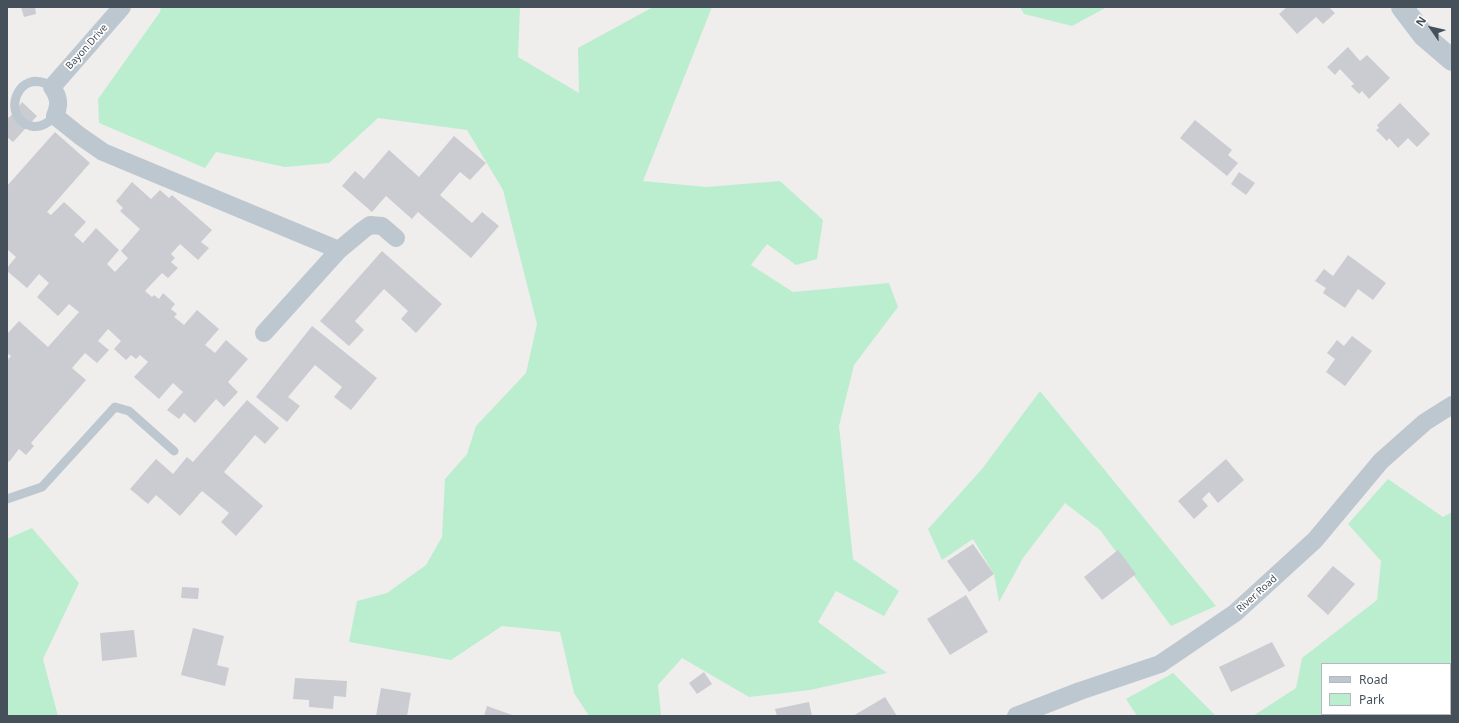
<!DOCTYPE html>
<html>
<head>
<meta charset="utf-8">
<style>
  body { margin:0 }
  #map { position:relative; width:1459px; height:723px; overflow:hidden; background:#f0eded; font-family:"Noto Sans",sans-serif }
  canvas { display:block }
  .frame { position:absolute; inset:0; border:8px solid #45505a; pointer-events:none }
  .legend { position:absolute; left:1321px; top:663px; width:130px; height:52px; box-sizing:border-box; background:#fff; border:1px solid #b5b9bd; margin:0; padding:5px 7px; list-style:none; font-size:12px; color:#45505a }
  .legend li { display:flex; align-items:center; gap:8px; height:20px }
  .legend b { width:20px; border:1px solid #b5b9bd }
  .north { position:absolute; left:1411px; top:8px; width:40px; height:40px; -webkit-text-stroke:3px #fff; paint-order:stroke; rotate:304deg; font-size:11px; font-weight:700; line-height:16px; text-align:center; color:#45505a }
  .north::after { content:''; display:block; margin:auto; width:14px; height:18px; background:#45505a; clip-path:polygon(50% 0,100% 100%,50% 72%,0 100%) }
</style>
</head>
<body>
<div id="map">
<canvas width="1459" height="723"></canvas>
<div class="frame"></div>
<ul class="legend">
<li><b style="height:5px;background:#bdc7cf"></b>Road</li>
<li><b style="height:11px;background:#baeecf"></b>Park</li>
</ul>
<div class="north">N</div>
</div>
<script>
const g = document.querySelector('canvas').getContext('2d');
g.lineJoin = 'round';
function fillPath(path, color) { g.fillStyle = color; g.fill(path, 'evenodd'); }
function trace(path, color, width, dash) { g.strokeStyle = color; g.lineWidth = width; g.lineCap = dash ? 'butt' : 'round'; g.setLineDash(dash || []); g.stroke(path); }
function label(font, color, halo, rows, align = 'center') {
  g.font = font + ' "Noto Sans",sans-serif'; g.lineWidth = 3.5; g.setLineDash([]); g.textBaseline = 'middle'; g.strokeStyle = halo; g.fillStyle = color; for (const [text, x, y, turn = 0] of rows) {
    g.save(); g.translate(x, y); g.rotate((+turn || 0) * Math.PI / 180); g.textAlign = isNaN(turn) ? turn : align; if (halo) g.strokeText(text, 0, 0); g.fillText(text, 0, 0); g.restore();
  }
}
fillPath(new Path2D(`
  M161 7H520L518 57 579 93 578 48 653 7H712L643 181 706 187 780 181 823 220 817 259 796 265 767 244 751 265 793 292 889 283 898 307 854 365 839 426 853 559 899 591 884 616 836 591 818 622 887 673 810 690 749 697 682 658 658 685 661 716H589L574 693 560 632 502 626 451 660 349 642 357 601 387 593 426 565 442 537 445 479 467 454 476 426 526 373 537 324 503 190 467 130 378 118 329 163 285 167 216 152 205 168 99 123 98 99 160 12Z
  M1020 7H1107L1072 26 1024 14Z
  M1040 391 1216 606 1171 626 1100 530 1065 503 1023 558 999 602 994 574 973 539 942 560 928 529 982 469Z
  M1388 479 1443 517 1452 512V716H1253L1296 688 1302 658 1377 600 1381 561 1348 524ZM1322 664H1450V714H1322Z
  M32 528 79 583 43 659 58 716H7V539Z
  M1173 673 1216 716H1137L1126 699Z`), '#baeecf');
fillPath(new Path2D(`
  M21 7H35L36 14 24 17Z
  M1287 7H1329L1335 13 1323 24 1316 17 1297 34 1279 14Z
  M1348 47 1360 61 1367 55 1390 78 1369 99 1362 91 1359 94 1351 86 1354 84 1340 69 1335 75 1327 67Z
  M22 102 37 116 13 142 7 137V119L15 112Z
  M1400 103 1430 134 1417 147 1408 138 1398 148 1389 138 1387 141 1376 130 1379 128 1377 125Z
  M1195 120 1232 150 1228 155 1238 163 1227 176 1180 138Z
  M55 132 90 163 47 212 51 215 64 202 86 222 74 235 83 243 96 228 119 250 107 264 115 272 128 258 121 251 140 229 120 211 123 208 116 201 132 182 151 199 160 190 169 198 172 195 212 230 201 242 209 248 198 260 180 244 171 254 175 258 171 262 178 268 168 278 162 273 145 291 152 297 154 295 159 299 163 293 175 304 171 309 177 314 174 317 184 325 197 310 219 329 205 345 215 353 226 340 248 359 228 382 238 392 224 407 216 399 195 423 184 413 179 419 167 410 183 392 173 383 159 399 134 377 148 362 140 355 136 359 131 355 126 360 114 349 121 341 108 329 98 341 109 350 97 363 85 353 72 368 86 380 31 443 34 446 26 455 19 449 9 462 7 460V361L11 356 7 353V334L19 321 48 347 79 312 69 304 58 316 37 297 49 283 39 274 27 288 7 271V268L16 257 7 249V186Z
  M454 136 486 163 470 180 460 172 440 195 472 223 482 212 499 226 471 258 418 212 412 219 386 196 372 212 342 186 355 171 364 179 389 150 419 177Z
  M1239 172 1255 183 1246 195 1231 184Z
  M382 251 442 304 416 333 401 319 408 311 384 289 355 321 364 330 349 346 320 321Z
  M1348 255 1386 283 1373 300 1358 289 1345 308 1323 293 1326 288 1315 281 1324 269 1333 276Z
  M312 326 377 378 351 410 334 397 342 387 315 365 288 397 300 406 287 422 256 397Z
  M1352 336 1372 351 1345 386 1326 372 1335 359 1327 353 1337 340 1344 346Z
  M247 400 279 428 265 444 255 435 224 472 263 506 236 536 221 522 229 513 202 491 180 516 156 495 148 504 130 489 156 459 173 474 187 457 193 462Z
  M1226 459 1244 480 1218 503 1209 492 1202 499 1208 506 1194 519 1178 501Z
  M973 544 994 574 969 592 947 561Z
  M1118 550 1136 574 1102 600 1084 577Z
  M1333 566 1355 584 1328 615 1307 596Z
  M182 587 199 588 198 599 181 598Z
  M966 595 988 632 950 655 927 619Z
  M193 628 224 636 217 665 229 668 225 686 181 675Z
  M134 630 137 657 102 661 100 633Z
  M1272 642 1285 666 1231 692 1219 667Z
  M704 672 712 684 697 694 689 683Z
  M295 678 347 681 346 697 334 696 333 709 309 707V700L293 699Z
  M381 688 411 693 407 716H376Z
  M885 697 897 716H853Z
  M809 702 812 716H777L775 709Z
  M487 706 515 716H484Z`), '#caccd2');
trace(new Path2D(`
  M52 87C17 64 0 119 31 126 41 128 48 123 55 116
  M7 499 42 487 115 407 129 411 174 451`), '#bdc7cf', 9);
trace(new Path2D(`
  M122 7 52 87C59 97 60 105 55 116L80 136 103 152 339 250
  M264 333 339 250 363 230 370 225 382 226 396 238
  M1016 716 1080 691 1160 664 1235 613 1315 540 1381 461 1425 422 1452 405`), '#bdc7cf', 18);
trace(new Path2D(`
  M1402 7 1424 36 1452 60`), '#bdc7cf', 22);
label('10px', '#45505a', '#fff', [
  ["Bayon Drive",87,47,-48],
  ["River Road",1257,594,-42]
]);
</script>
</body>
</html>
